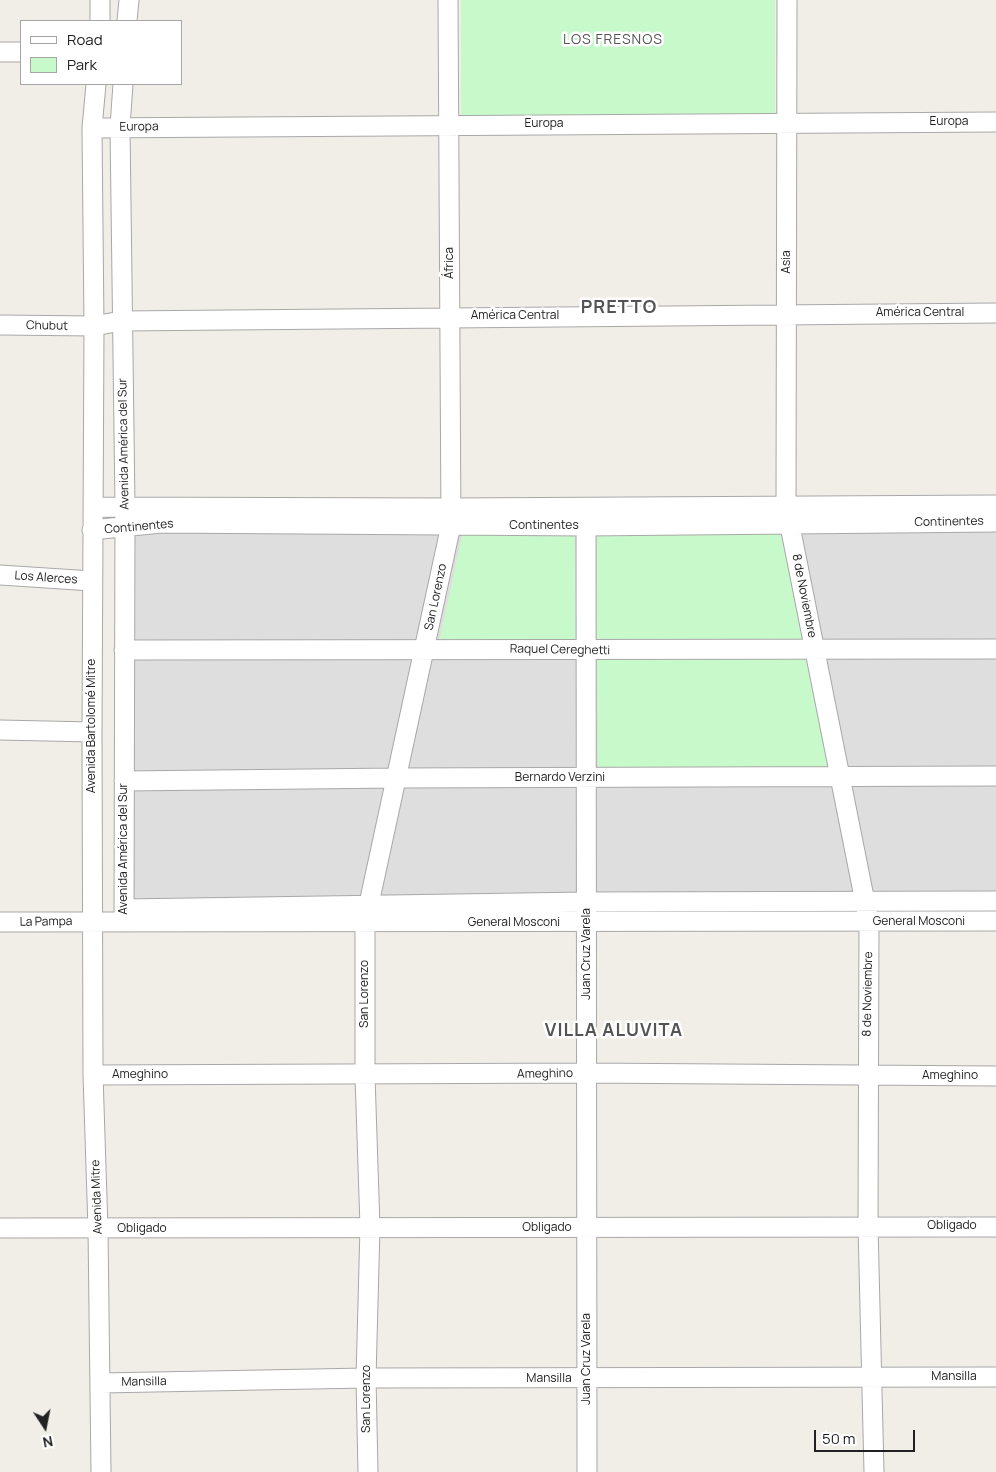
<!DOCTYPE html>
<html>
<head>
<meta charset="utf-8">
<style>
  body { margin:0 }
  #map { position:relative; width:996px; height:1472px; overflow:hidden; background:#f1eee8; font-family:Manrope,sans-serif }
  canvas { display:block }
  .legend { position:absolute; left:20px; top:20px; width:162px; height:65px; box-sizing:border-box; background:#fff; border:1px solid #a6a6a6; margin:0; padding:6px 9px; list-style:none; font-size:15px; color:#212121 }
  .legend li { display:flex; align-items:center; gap:10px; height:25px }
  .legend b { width:25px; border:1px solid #a6a6a6 }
  .north { position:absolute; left:20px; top:1402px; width:50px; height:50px; -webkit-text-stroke:4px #fff; paint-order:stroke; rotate:169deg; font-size:14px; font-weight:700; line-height:20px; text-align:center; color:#212121 }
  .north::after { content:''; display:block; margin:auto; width:18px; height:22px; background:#212121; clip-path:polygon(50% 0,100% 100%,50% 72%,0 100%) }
  .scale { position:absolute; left:814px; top:1430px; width:101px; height:22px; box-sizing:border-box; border:2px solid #212121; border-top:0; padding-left:6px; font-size:15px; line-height:18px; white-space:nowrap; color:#212121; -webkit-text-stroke:4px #fff; paint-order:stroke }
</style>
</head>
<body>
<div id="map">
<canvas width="996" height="1472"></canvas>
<ul class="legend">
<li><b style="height:6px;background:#fff"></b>Road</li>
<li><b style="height:14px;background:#c8f9cb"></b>Park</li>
</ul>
<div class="north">N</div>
<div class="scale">50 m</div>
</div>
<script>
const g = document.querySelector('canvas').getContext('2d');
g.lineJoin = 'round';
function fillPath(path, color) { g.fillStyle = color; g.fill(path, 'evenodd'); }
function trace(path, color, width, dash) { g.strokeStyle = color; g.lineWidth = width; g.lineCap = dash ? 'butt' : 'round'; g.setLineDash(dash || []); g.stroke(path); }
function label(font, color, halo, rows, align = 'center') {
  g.font = font + ' Manrope,sans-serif'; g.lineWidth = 5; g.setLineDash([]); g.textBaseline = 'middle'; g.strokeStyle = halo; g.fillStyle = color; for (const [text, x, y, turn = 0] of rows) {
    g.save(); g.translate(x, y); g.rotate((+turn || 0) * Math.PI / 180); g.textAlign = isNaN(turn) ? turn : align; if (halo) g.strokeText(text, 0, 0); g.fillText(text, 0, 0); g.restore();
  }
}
fillPath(new Path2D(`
  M996 522V901L125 909 124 528Z`), '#dfdede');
fillPath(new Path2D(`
  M461 0H775V116H461Z
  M463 531 575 532 576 644 439 642Z
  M782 531 804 643 597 644V532Z
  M807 658 830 770H598L597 659Z`), '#c8f9cb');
const minor = new Path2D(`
  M787 0 786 506 869 922 868 1226 874 1472
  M100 21V0
  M127 21 129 0
  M0 52H21
  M96 84 92 128 94 326 92 732 93 1075 98 1229 101 1472
  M123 84 120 127 125 507 124 920
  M92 128 996 122
  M0 325 94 326 121 321 996 313
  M93 507 451 508 996 505
  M586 526 587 1472
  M92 530 161 523 586 526 996 522
  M0 575 92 581
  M124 650 996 649
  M0 730 92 732
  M124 781 397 778 996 776
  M125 909 587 902 996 901
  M0 922 996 921
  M93 1075 587 1073 996 1076
  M0 1228 996 1227
  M101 1383 366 1378 996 1377
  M368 1472 366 1378 370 1227 365 1076V922L451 525 448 0`);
trace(minor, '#a8a8a8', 21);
trace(minor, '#fff', 19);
label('12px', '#212121', '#fff', [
  ["Europa",949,122],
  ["Europa",544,124],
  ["Europa",139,127,-1],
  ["Asia",787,262,-90],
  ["África",450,263,-90],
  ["América Central",920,313],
  ["América Central",515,316],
  ["Chubut",47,326,1],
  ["Avenida América del Sur",124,444,-91],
  ["Continentes",949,522,-1],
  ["Continentes",544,526],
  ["Continentes",139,527,-5],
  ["Los Alerces",46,578,4],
  ["8 de Noviembre",804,596,79],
  ["San Lorenzo",436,597,-78],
  ["Raquel Cereghetti",560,650,1],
  ["Avenida Bartolomé Mitre",92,726,-90],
  ["Bernardo Verzini",560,778],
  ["Avenida América del Sur",124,849,-90],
  ["La Pampa",46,922,-1],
  ["General Mosconi",919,922],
  ["General Mosconi",514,923],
  ["Juan Cruz Varela",587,954,-90],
  ["San Lorenzo",365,994,-90],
  ["8 de Noviembre",868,994,-89],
  ["Ameghino",545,1074,-1],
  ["Ameghino",140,1075],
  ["Ameghino",950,1076],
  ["Avenida Mitre",97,1197,-92],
  ["Obligado",952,1226],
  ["Obligado",547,1228],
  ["Obligado",142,1229],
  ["Juan Cruz Varela",587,1359,-90],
  ["Mansilla",954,1377],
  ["Mansilla",549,1379],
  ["Mansilla",144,1382,-1],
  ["San Lorenzo",367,1399,-90]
]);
g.letterSpacing = '1px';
label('14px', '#545454', '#fff', [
  ["LOS FRESNOS",613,40]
]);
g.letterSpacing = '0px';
g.letterSpacing = '1px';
label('bold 18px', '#545454', '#fff', [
  ["PRETTO",619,308],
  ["VILLA ALUVITA",614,1031]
]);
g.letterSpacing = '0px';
</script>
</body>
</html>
